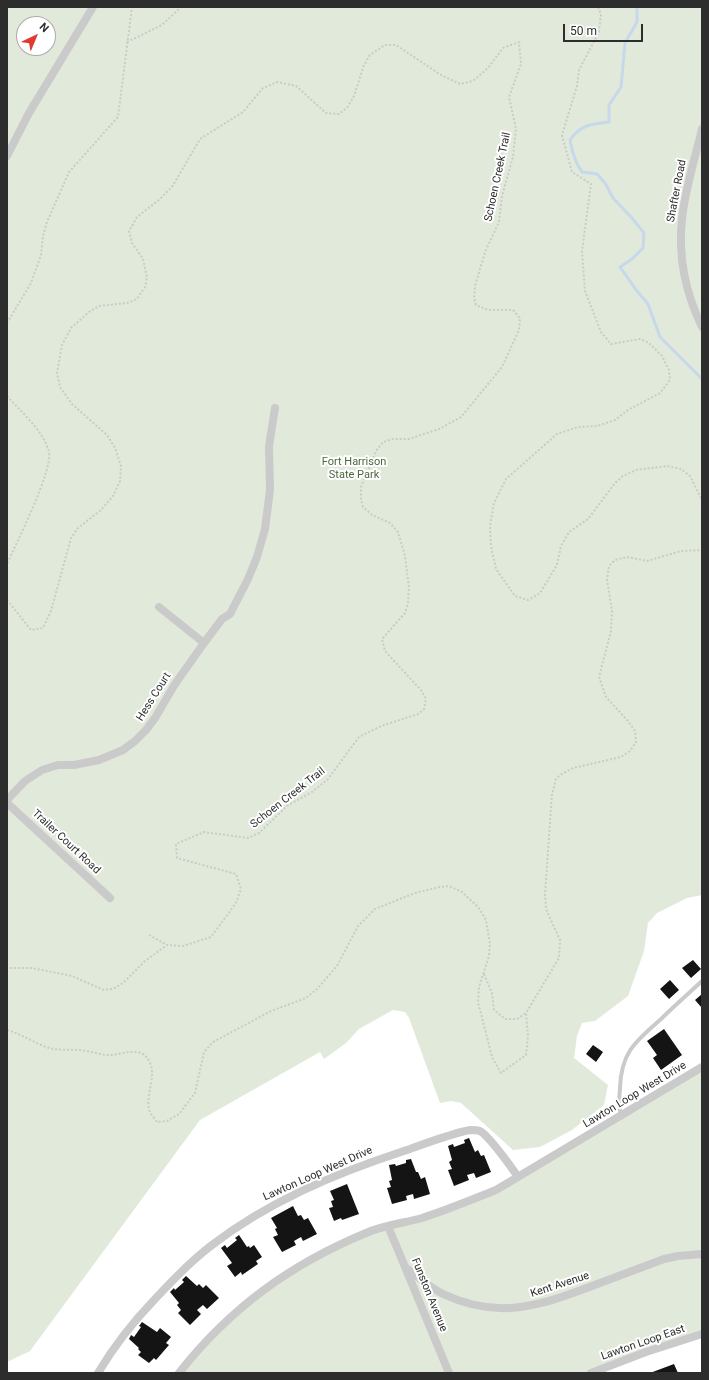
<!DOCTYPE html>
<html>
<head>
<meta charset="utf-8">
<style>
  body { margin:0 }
  #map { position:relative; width:709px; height:1380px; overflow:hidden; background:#fff; font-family:Roboto,sans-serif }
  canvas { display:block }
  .frame { position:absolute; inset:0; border:8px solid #2d2d2d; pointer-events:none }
  .north { position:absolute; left:16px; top:16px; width:40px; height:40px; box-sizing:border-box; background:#fff; border:1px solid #ababab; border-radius:50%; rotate:44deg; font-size:11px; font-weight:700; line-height:16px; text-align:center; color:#2d2d2d }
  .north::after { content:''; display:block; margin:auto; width:14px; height:18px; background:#e03a32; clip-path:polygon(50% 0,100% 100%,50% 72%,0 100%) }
  .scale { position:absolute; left:563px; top:24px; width:80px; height:18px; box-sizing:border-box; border:2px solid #2d2d2d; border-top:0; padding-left:5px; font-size:12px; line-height:14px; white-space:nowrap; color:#2d2d2d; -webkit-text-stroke:3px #fff; paint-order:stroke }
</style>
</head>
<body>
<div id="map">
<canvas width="709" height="1380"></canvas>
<div class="frame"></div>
<div class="north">N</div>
<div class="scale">50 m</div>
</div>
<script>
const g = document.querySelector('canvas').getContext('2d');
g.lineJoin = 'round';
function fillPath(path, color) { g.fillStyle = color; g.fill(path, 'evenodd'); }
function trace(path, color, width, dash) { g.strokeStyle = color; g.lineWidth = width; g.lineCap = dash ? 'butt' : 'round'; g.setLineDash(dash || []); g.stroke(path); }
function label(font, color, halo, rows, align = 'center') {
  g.font = font + ' Roboto,sans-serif'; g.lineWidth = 4; g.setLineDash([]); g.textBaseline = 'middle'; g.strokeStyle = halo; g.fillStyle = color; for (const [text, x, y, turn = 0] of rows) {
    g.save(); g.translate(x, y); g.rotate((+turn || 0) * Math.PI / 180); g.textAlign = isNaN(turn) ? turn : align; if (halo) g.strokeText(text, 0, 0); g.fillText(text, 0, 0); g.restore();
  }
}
fillPath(new Path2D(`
  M7 7H702V895L687 898 657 913 648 923 644 951 628 996 595 1021 582 1023 577 1036 574 1058 608 1085 604 1105 572 1130 540 1147 513 1150 461 1103 451 1101 440 1103 409 1018 405 1012 393 1010 359 1029 346 1043 324 1059 320 1052 200 1120 30 1351 7 1362ZM24 24H48V48H24Z
  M702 1067V1334L591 1373H179L231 1317 331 1248 468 1202Z`), '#e1eada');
trace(new Path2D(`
  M637 7V22L625 43 621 87 609 105V122C591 124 580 125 570 140 572 151 575 163 582 172L597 174 605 183 613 198 632 218 644 233 643 248 632 259 620 267 637 291 648 304 660 337 702 379`), '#c7d8ea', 3);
fillPath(new Path2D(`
  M693 960 701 969 691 978 682 968Z
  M670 980 679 990 669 999 660 989Z
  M702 994V1008L695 1000Z
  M664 1029 682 1055 661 1070 653 1058 657 1055 647 1041Z
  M593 1045 603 1052 596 1062 586 1054Z
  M469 1138 475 1152 478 1150 481 1156 484 1155 491 1172 476 1178 474 1173 467 1175 469 1180 454 1186 448 1170 452 1169 449 1162 452 1160 448 1146 453 1144 454 1147 465 1143 464 1140Z
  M411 1159 416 1172H418L421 1179 425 1177 430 1194 414 1199 413 1194 406 1196 407 1200 392 1204 387 1188 391 1187 389 1181 392 1180 389 1165 395 1164 396 1166 406 1163V1160Z
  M347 1184 359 1214 342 1220 341 1218 334 1221 329 1208 333 1207 331 1201 334 1200 330 1191Z
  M293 1206 298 1216 301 1215 304 1220 308 1218 317 1234 303 1241 301 1237 294 1241 296 1245 282 1252 273 1237 278 1235 275 1229 277 1228 271 1218Z
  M239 1235 247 1247 249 1246 250 1248 254 1245 262 1257 256 1261 258 1264 242 1275 241 1272 235 1277 227 1266 232 1263 221 1248 225 1245 227 1248 237 1240 235 1238Z
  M186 1276 197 1286 199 1284 203 1288 206 1285 219 1298 207 1309 203 1305 197 1310 201 1314 190 1325 178 1313 181 1310 177 1305 179 1303 170 1292 174 1288 175 1290 184 1282 182 1280Z
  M142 1322 157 1332 160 1328 171 1337 166 1343 169 1345 156 1360 154 1358 149 1363 138 1355 141 1352 138 1349 139 1348 129 1339 131 1335 134 1337 141 1327 139 1326Z
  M674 1364 678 1373H650Z`), '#141414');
trace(new Path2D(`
  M598 7 601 14 599 32 579 70 577 86 562 135 572 172 591 184 582 251 585 291 601 332 611 344 640 339 649 343 662 356 669 370 670 380 660 393 628 410 615 420 597 426 578 427 557 434 506 479 494 503 490 526 491 546 496 569 515 596 528 600 540 593 557 565 561 546 569 532 588 519 615 483 623 476 636 470 667 466 681 469 690 476 702 500
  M127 42 162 25 181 7
  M7 323 31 283 41 255 43 236 47 222 69 172 118 117 132 7
  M7 396C22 413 43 430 49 452 53 470 16 544 7 564
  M7 600 31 630 43 628 51 611 71 538 78 528 101 510 113 496 120 481 121 466 115 448 107 435 72 404 60 387 57 373 62 345 71 328 89 312 99 306 127 303 137 299 145 287 147 277 143 259 132 243 129 231 137 217 160 199 172 187 200 139 243 112 263 88 277 82 296 86 326 113 339 114 347 108 354 96 364 65 370 55 385 45H396L441 75 460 84 473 81 488 68 503 48 519 42 521 64 509 97 516 129 513 157 502 196 499 222 485 252 475 286 474 298 476 305 488 310H513L520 318 519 330 502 367 461 417 439 429 409 439H393L383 442 376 451 361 487V500L363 507 372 515 390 523 398 532 405 556 409 588 408 603 405 613 382 639 385 651 421 690 426 699 424 709 418 714 381 726 359 737 328 779 312 792 287 806 259 833 248 838 204 832 176 844 177 858 236 874 241 889 236 903 211 937 183 946 167 945 145 961 123 983 113 989 104 990 72 976 32 968H7
  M149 935 167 945
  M484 974 492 993 494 1010 505 1019H517L526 1013
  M7 1030C21 1034 33 1042 46 1047 57 1051 68 1049 80 1050 89 1051 98 1054 107 1055 121 1056 142 1043 150 1063 157 1078 144 1096 150 1112 151 1115 155 1119 157 1122L167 1121 179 1114 195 1093 204 1052 213 1042 271 1011 306 998 317 989 337 966 358 926 375 909 415 893 439 887 449 886 462 892 478 907 486 920 490 944 489 956 479 987 478 1002 492 1057 501 1073 526 1055 528 1037 526 1013 559 958 560 940 546 909 545 894 552 794 556 779 560 775 573 768 621 757 630 751 636 742 635 731 628 721 606 697 599 677 611 631 612 611 607 579 609 566 615 560 627 557 647 561 681 551 702 550`), '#cacaca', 2, [2, 2]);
trace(new Path2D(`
  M621 1116C619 1106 619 1097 620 1088 621 1052 636 1041 661 1019 674 1006 688 994 702 981`), '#cacaca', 4);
trace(new Path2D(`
  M702 129C695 159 685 189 682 219 678 256 686 294 702 327
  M7 156 29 113 93 7
  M159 607 204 643
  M7 800 25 781 42 770 58 765H74L99 760 123 750 135 741 146 730 155 718 175 684 204 643 222 619 230 614 248 579 257 557 265 529 270 490 269 446 275 408
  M7 803 110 898
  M388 1226 449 1373
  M406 1268C418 1277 429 1287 443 1294 498 1320 539 1306 592 1286 616 1277 640 1268 664 1259L678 1256 702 1254
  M98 1373C114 1346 133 1322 155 1299 173 1280 191 1261 212 1245 268 1202 334 1174 401 1152 422 1145 449 1134 470 1130 474 1130 477 1130 480 1131 489 1136 512 1168 518 1177
  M179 1373C230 1308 291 1264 366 1233 384 1225 404 1223 422 1218 447 1210 471 1200 496 1190L702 1067
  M591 1373 646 1352 702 1334`), '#cacaca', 8);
label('11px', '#2d2d2d', '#fff', [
  ["Schoen Creek Trail",498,177,-78],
  ["Shafter Road",677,191,-79],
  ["Hess Court",154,697,-58],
  ["Schoen Creek Trail",288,798,-38],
  ["Trailer Court Road",66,842,43],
  ["Lawton Loop West Drive",635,1095,-31],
  ["Lawton Loop West Drive",318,1174,-24],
  ["Kent Avenue",560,1285,-18],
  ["Funston Avenue",429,1295,68],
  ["Lawton Loop East",643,1343,-19]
]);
label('11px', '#4b673c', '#fff', [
  ["Fort Harrison",354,462],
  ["State Park",354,475]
]);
</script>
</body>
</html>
